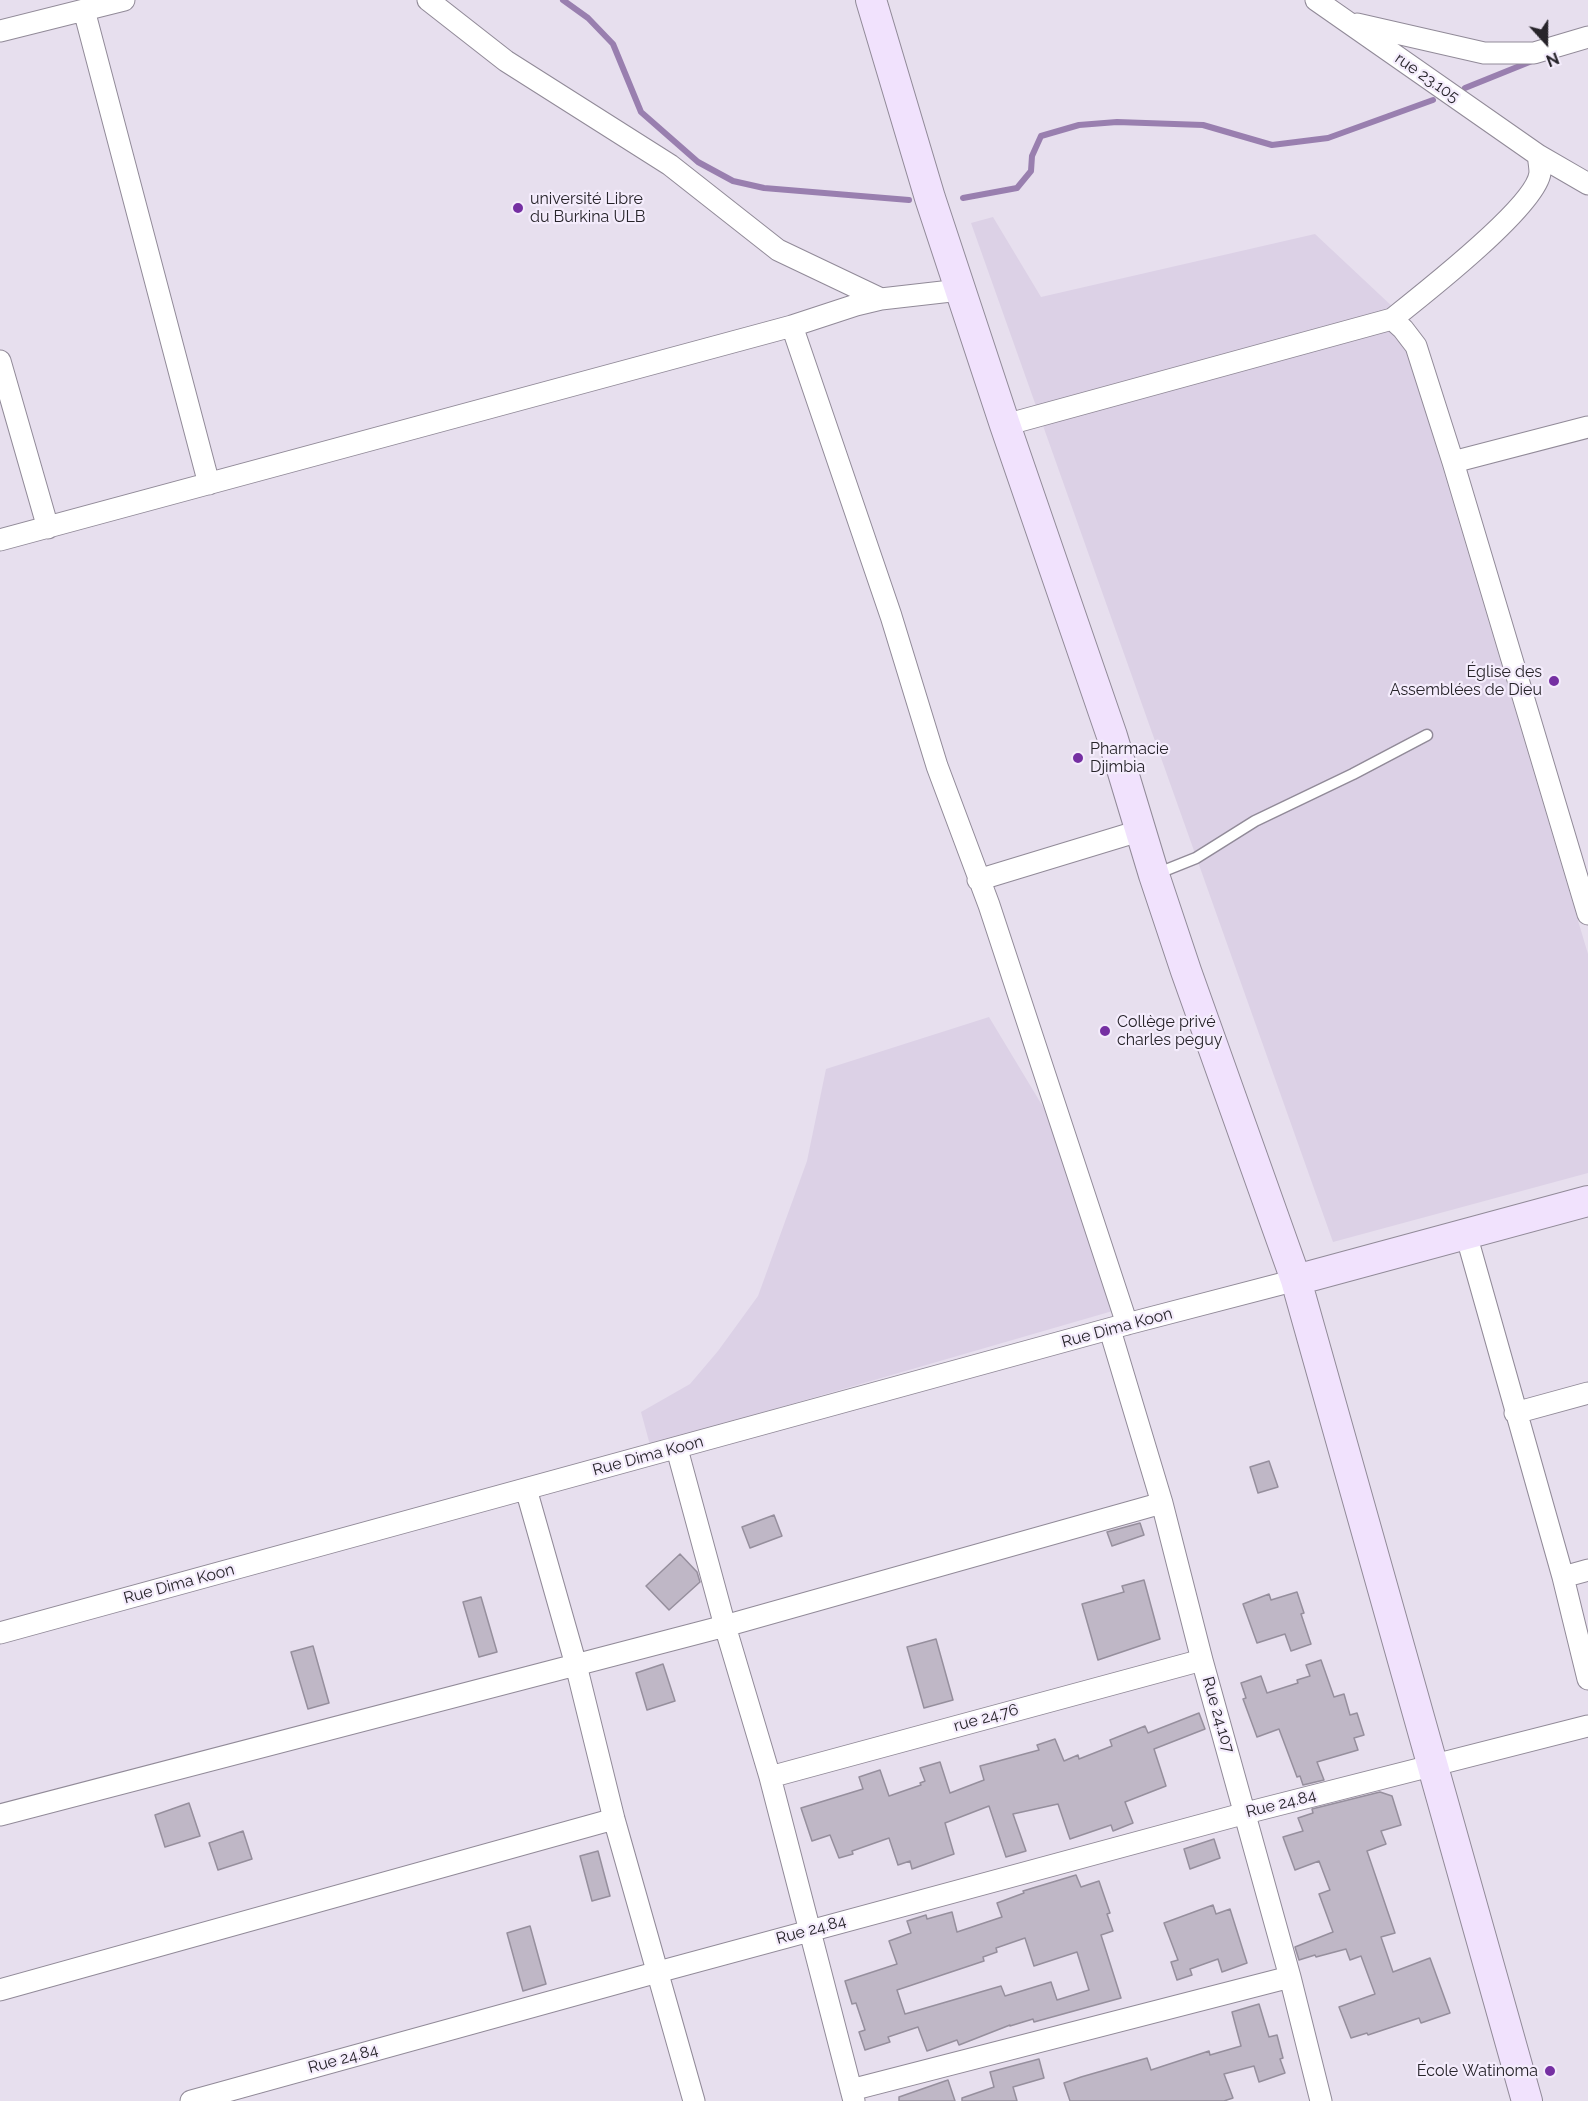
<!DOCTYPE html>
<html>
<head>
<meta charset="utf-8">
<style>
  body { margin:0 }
  #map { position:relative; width:1588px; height:2101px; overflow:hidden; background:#e7dfee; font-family:Raleway,sans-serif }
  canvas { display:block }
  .north { position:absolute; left:1516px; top:12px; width:60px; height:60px; -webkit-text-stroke:4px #f4ecfc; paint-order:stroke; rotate:159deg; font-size:16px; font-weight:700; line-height:24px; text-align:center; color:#27242a }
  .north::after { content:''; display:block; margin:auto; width:21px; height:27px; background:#27242a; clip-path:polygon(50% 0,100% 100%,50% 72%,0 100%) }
</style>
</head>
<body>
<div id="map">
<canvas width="1588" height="2101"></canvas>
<div class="north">N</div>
</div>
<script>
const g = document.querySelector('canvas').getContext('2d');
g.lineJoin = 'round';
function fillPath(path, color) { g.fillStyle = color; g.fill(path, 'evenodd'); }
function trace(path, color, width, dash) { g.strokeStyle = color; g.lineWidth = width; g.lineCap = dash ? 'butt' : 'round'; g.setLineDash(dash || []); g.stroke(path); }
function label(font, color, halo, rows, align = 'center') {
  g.font = font + ' Raleway,sans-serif'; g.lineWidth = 4.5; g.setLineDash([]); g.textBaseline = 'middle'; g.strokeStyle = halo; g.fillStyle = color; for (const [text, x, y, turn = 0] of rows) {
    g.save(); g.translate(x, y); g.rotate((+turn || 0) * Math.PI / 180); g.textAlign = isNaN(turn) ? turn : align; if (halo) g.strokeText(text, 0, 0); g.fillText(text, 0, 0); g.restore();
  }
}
fillPath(new Path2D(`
  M993 217 1041 297 1315 234 1395 309 1588 954V1173L1333 1242 971 223Z
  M989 1017 1054 1125 1116 1310 650 1445 641 1412 690 1384 718 1351 758 1296 807 1161 826 1069Z`), '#dcd1e6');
trace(new Path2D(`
  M563 0 588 18 613 44 641 112 698 162 733 181 764 188 909 200
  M1465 88 1532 61
  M963 198 1017 188 1031 171 1032 156 1041 136 1079 125 1117 122 1203 125 1272 145 1328 138 1433 100`), '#997faf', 6);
const building = new Path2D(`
  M1269 1461 1278 1487 1258 1493 1250 1467Z
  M774 1515 782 1536 750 1548 742 1527Z
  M1140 1523 1144 1535 1112 1546 1107 1532Z
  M680 1554 697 1572 700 1582 669 1610 646 1586Z
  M1144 1580 1160 1639 1098 1660 1082 1604 1124 1592 1122 1586Z
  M1297 1592 1304 1613 1301 1614 1311 1644 1291 1651 1285 1634 1257 1643 1243 1604 1269 1594 1271 1600Z
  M481 1597 497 1652 479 1657 463 1602Z
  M936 1639 953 1700 924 1708 907 1647Z
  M313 1646 329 1703 308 1709 291 1652Z
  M1321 1660 1334 1697 1344 1694 1350 1715 1357 1713 1364 1735 1354 1738 1358 1750 1317 1762 1324 1780 1303 1785 1300 1776 1297 1777 1279 1729 1257 1737 1243 1699 1246 1698 1241 1683 1261 1676 1267 1693 1298 1683 1297 1680 1310 1676 1306 1665Z
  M663 1664 675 1701 647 1710 636 1673Z
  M1199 1713 1205 1729 1154 1749 1166 1786 1125 1802 1133 1823 1113 1831 1111 1825 1070 1839 1058 1804 1013 1814 1026 1851 1006 1857 989 1806 945 1823 954 1854 912 1869 910 1861 898 1865 889 1838 852 1851 853 1854 839 1858 830 1835 812 1841 801 1808 863 1789 859 1777 880 1770 889 1796 921 1785 920 1783 925 1781 920 1768 940 1762 950 1793 984 1780 980 1766 1039 1750 1037 1745 1055 1739 1064 1761 1078 1755 1079 1759 1112 1746 1110 1740 1145 1726 1148 1733Z
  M1380 1792 1392 1796 1401 1825 1381 1831 1386 1844 1367 1851 1395 1933 1381 1937 1393 1972 1430 1958 1450 2013 1421 2023 1419 2018 1368 2035 1367 2033 1351 2038 1339 2007 1375 1994 1361 1956 1350 1960 1346 1949 1316 1957 1315 1955 1299 1960 1295 1947 1333 1932 1319 1894 1330 1890 1319 1861 1295 1870 1283 1837 1303 1831 1298 1818 1313 1813 1312 1809Z
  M189 1803 200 1836 165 1847 155 1815Z
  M243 1831 252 1859 218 1870 209 1843Z
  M1214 1839 1220 1858 1190 1869 1184 1849Z
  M598 1851 610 1896 592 1901 580 1856Z
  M1076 1875 1081 1887 1099 1881 1110 1913 1107 1914 1113 1931 1101 1935 1121 1998 1034 2022 1033 2019 1010 2026V2025L959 2045 957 2040 927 2051 918 2027 888 2037 890 2042 865 2050 859 2032 865 2030 856 2003 852 2004 845 1981 897 1964 889 1941 911 1933 907 1921 926 1915 927 1919 952 1912 957 1932 1002 1917 997 1903 1024 1893 1023 1891ZM1025 1938 1034 1966 1077 1952 1089 1990 1057 2000 1051 1982 1005 1996 1001 1986 905 2014 897 1990 984 1961 983 1957 997 1952 996 1948Z
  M1213 1905 1216 1914 1230 1909 1247 1963 1222 1972 1218 1959 1190 1969 1192 1975 1177 1980 1171 1962 1178 1960 1164 1923Z
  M530 1926 546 1984 523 1991 507 1933Z
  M1259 2004 1269 2037 1277 2035 1283 2058 1280 2059 1285 2073 1259 2082 1254 2066 1224 2074 1233 2098 1224 2101H1070L1064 2083 1081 2077 1147 2058 1151 2070 1209 2051 1210 2055 1241 2046 1232 2012Z
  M1039 2059 1044 2078 1013 2087 1017 2101H962V2098L994 2087 990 2072Z
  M948 2080 955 2101H899V2097Z`);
fillPath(building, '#bfb7c6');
trace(building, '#968f9d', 1.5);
const lane = new Path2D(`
  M1156 874 1196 858 1255 821 1353 774 1427 735`);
const street = new Path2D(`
  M428 0 506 61 670 165 778 250 881 299
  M1316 0 1538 155 1588 184
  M84 10 209 484
  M1357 24 1484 53H1534L1588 37
  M0 31 124 0
  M960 290 881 299 856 305 792 326 891 616 937 766 989 905 1127 1324
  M1392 319C1421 296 1536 206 1540 173 1540 168 1539 161 1538 155
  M0 361 48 528
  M1005 425 1392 319 1403 329 1416 346 1453 462 1588 914
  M1453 462 1588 427
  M0 540 792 326
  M978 880 1139 831
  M1466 1234 1563 1577 1588 1679
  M1110 1330 1162 1503 1202 1660 1290 1977 1321 2101
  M1515 1413 1588 1393
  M677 1449 725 1626 770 1777 854 2101
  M526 1489 576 1665 614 1819 694 2101
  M1563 1577 1588 1570
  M0 1633 1127 1324 1296 1280
  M770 1777 1202 1660
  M0 1815 725 1626 1162 1503
  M0 1990 614 1819
  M851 2090 1290 1977
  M191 2101 658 1972 1246 1813 1588 1726`);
const secondary = new Path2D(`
  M871 0 930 198 1005 425 1112 736 1154 875 1186 971 1296 1280 1527 2101
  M1296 1280 1588 1201`);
trace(lane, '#918a98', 13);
trace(street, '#918a98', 23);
trace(secondary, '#918a98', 32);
trace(lane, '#fff', 10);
trace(street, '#fff', 21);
trace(secondary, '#f1e2fd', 30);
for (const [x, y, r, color] of [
  [518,208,6,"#752fa2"],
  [1554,681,6,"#752fa2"],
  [1078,758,6,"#752fa2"],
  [1105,1031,6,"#752fa2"],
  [1550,2071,6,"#752fa2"]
]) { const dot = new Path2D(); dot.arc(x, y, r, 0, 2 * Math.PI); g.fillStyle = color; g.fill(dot); trace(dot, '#f4ecfc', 2); }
label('16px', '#27242a', '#f4ecfc', [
  ["rue 23.105",1427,78,35],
  ["Rue Dima Koon",1117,1328,-15],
  ["Rue Dima Koon",648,1456,-15],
  ["Rue Dima Koon",179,1584,-15],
  ["Rue 24.107",1218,1715,74],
  ["rue 24.76",986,1718,-15],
  ["Rue 24.84",1281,1804,-14],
  ["Rue 24.84",811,1930,-15],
  ["Rue 24.84",343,2059,-15]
]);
label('16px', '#27242a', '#f4ecfc', [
  ["université Libre",530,199],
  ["du Burkina ULB",530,217],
  ["Église des",1542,672,"right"],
  ["Assemblées de Dieu",1542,690,"right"],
  ["Pharmacie",1090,749],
  ["Djimbia",1090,767],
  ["Collège privé",1117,1022],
  ["charles peguy",1117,1040],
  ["École Watinoma",1538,2071,"right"]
], 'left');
</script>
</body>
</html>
